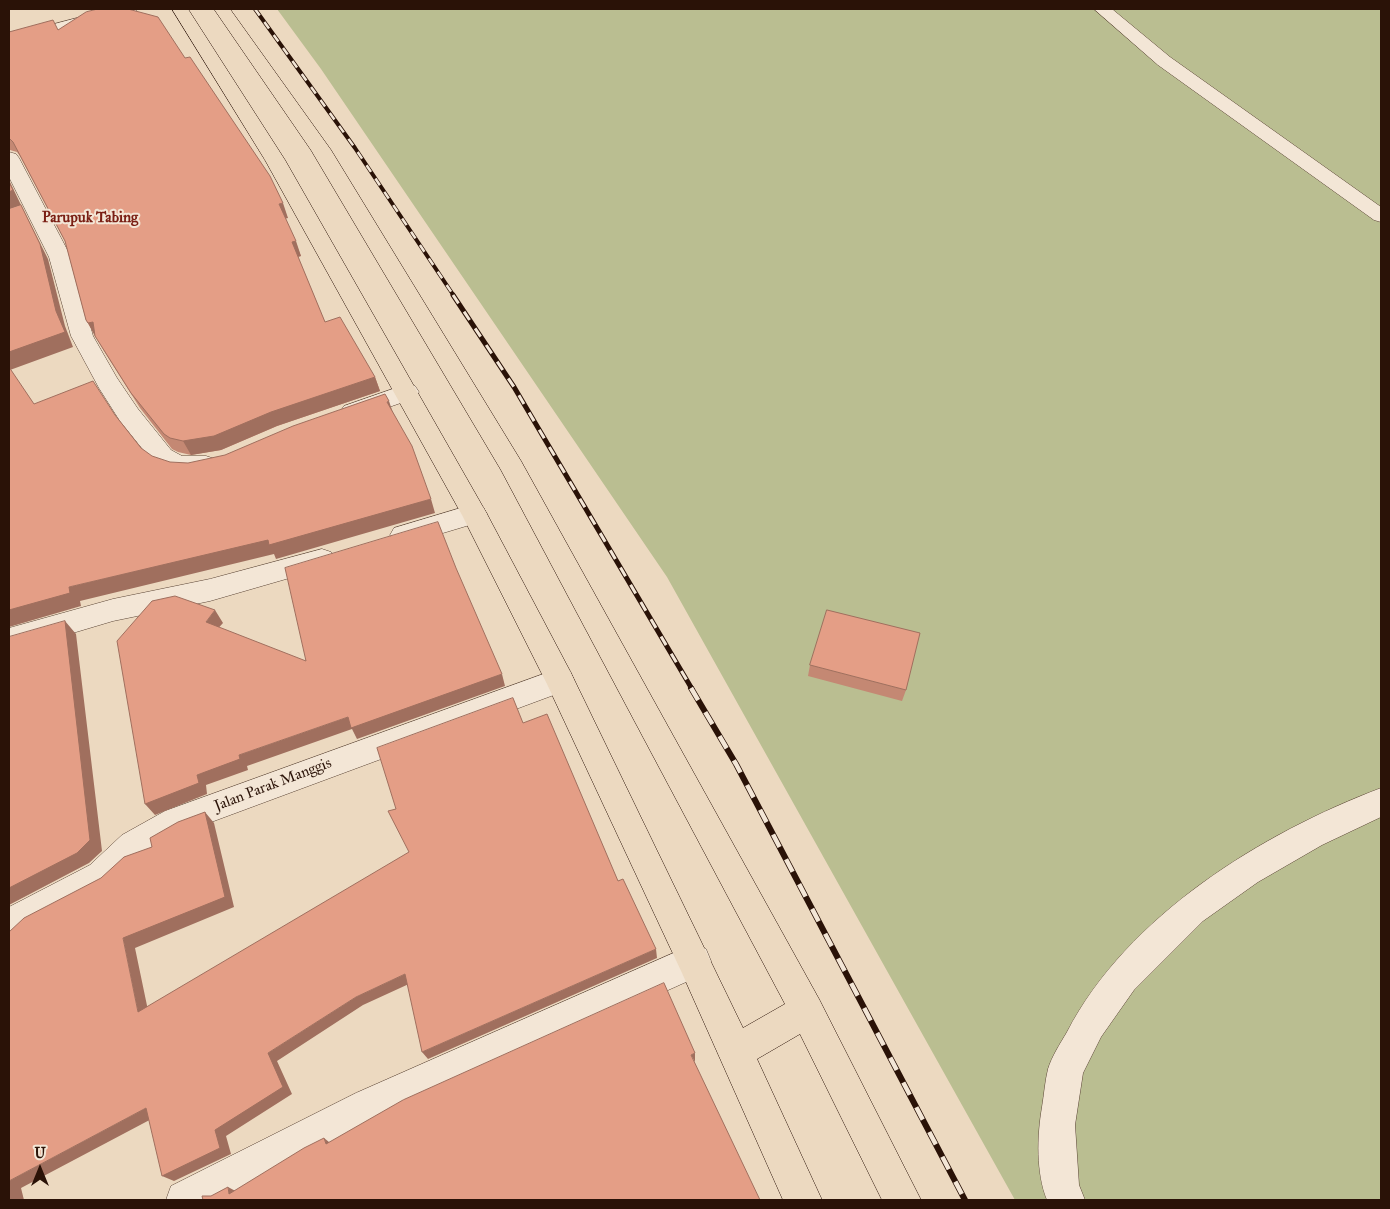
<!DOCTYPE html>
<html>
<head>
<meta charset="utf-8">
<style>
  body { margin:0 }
  #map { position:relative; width:1390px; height:1209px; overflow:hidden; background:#ecd9c0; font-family:"IM FELL Great Primer",serif }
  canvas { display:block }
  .frame { position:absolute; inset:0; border:10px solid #2a1207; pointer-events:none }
  .north { position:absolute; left:15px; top:1144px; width:50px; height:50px; -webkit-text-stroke:4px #f3e6d6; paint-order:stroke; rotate:0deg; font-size:14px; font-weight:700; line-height:20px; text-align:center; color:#2a1207 }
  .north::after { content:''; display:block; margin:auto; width:18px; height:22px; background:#2a1207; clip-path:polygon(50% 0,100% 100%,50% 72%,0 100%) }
</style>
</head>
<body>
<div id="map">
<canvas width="1390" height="1209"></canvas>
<div class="frame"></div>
<div class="north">U</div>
</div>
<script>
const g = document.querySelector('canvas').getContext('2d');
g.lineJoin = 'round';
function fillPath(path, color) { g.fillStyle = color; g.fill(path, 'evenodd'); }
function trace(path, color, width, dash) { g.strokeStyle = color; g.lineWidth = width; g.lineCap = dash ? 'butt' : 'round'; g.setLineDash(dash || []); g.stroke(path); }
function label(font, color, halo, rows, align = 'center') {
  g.font = font + ' "IM FELL Great Primer",serif'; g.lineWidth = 4; g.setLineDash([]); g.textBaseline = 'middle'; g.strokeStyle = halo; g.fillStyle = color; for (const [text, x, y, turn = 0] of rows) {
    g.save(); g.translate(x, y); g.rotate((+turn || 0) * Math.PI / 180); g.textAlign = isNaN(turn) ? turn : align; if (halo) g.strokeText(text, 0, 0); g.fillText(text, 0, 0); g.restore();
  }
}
fillPath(new Path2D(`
  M277 9H1381V1200H1015L667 577 321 69Z`), '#babe91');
const minor = new Path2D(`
  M111 9H137L135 13 9 46V36Z
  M1094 9H1112L1170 57 1381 207V222L1374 220 1158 65Z
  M9 152 16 154 19 158 71 257 93 336 117 378 138 409 171 450 182 456H206L215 459 218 465 215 471 206 474H178L153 462 120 421 99 388 71 336 49 257 9 177Z
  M407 384 415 386 419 392 415 398 352 420 344 418 340 412 344 406Z
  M474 504 483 507 487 514 483 521 403 545 394 542 390 535 394 528Z
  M322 549 331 552 335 559 331 566 210 601 113 621 9 652V628L113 599 210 579Z
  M560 668 570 671 574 680 570 689 187 831 144 857 112 887 37 926 21 941 9 945V907L90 865 122 835 165 811Z
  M1381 788V817L1322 845 1258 882 1203 921 1134 990 1101 1037 1083 1073 1075 1125 1079 1185 1085 1200H1047C1036 1173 1037 1136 1042 1107 1044 1095 1045 1081 1048 1069 1052 1056 1060 1044 1067 1032 1127 916 1262 833 1381 788Z
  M694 944 706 949 711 961 706 973 382 1119 224 1200H166L171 1186 356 1093Z`);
const highway = new Path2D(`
  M172 9H188L285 160 487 514 570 671 743 1028 785 1004 501 470 311 150 214 9H230L331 150 521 461 819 999 921 1200H882L800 1034 757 1059 822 1200H783L682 973 547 684 462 515 265 160Z`);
trace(minor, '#5a4435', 1);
trace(highway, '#2a1207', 1);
fillPath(minor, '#f3e6d6');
fillPath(highway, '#ecd9c0');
const railFar2 = new Path2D(`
  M255 9 355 148 454 296`);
const railFar1 = new Path2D(`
  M453 295 514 387 692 689`);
const rail = new Path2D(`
  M691 688 736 764 965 1200`);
trace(railFar2, '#2a1207', 4);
trace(railFar1, '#2a1207', 5);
trace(rail, '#2a1207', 6);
trace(railFar2, '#f3e6d6', 2.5, [8]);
trace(railFar1, '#f3e6d6', 3, [10]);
trace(rail, '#f3e6d6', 4.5, [14]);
fillPath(new Path2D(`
  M58 30 288 218H285L301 256 298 257 325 322 375 377 380 391 277 426 221 450 191 455 178 452 172 449 140 408 104 351 86 320 65 241 20 156 17 152 10 150 9 151V32Z
  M810 665 906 690 902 701 808 676Z`), '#c48873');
fillPath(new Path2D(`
  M9 180 21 205 9 209Z
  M283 203 288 218 284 219 279 204Z
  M21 205 48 259 65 326 73 347 10 370 9 367V352Z
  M296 241 301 256 297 257 292 242Z
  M93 322 96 338 88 323Z
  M375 377 380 391 277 426 221 450 191 455 183 441Z
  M389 401 394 416 387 402Z
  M431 499 435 513 276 559 274 554 80 601 81 606 9 627V610L69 587Z
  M215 610 223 623 213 634 206 622Z
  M65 621 76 634 102 851 89 863 9 905V888Z
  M502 674 505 686 357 739 352 729 247 766 248 770 206 785 207 794 155 815 145 804 197 775 239 755 348 717Z
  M205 812 214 823 234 907 135 948 150 1020 138 1012 123 938Z
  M656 949 657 958 428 1059 422 1052Z
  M405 974 411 983 363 1005 277 1061 292 1094 226 1136 231 1154 174 1181 162 1176 215 1130 268 1053 356 997Z
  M695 1053V1062L691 1055Z
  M146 1108 159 1115 21 1188 24 1200H9V1181Z
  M324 1138 334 1146 326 1144Z
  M228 1187 241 1194H229Z`), '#a06f5e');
const building = new Path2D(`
  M98 9H128L158 17 185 58 190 57 270 176 283 203 279 204 296 241 292 242 325 322 340 317 375 377 271 412 214 436 183 441 170 438 164 434 131 393 95 336 93 322 88 323 86 320 65 241 13 142 9 138V32L53 20 58 30 86 12Z
  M9 182 13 190 9 192Z
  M21 205 40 244 56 311 65 332 9 352V209Z
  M9 367 34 404 93 381 115 415 141 448 152 456 170 462 188 463 225 455 293 426 385 394 389 401 387 402 412 446 431 499 269 545 268 540 69 587 70 593 9 610Z
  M438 522 456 568 502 674 351 728 348 717 239 755 240 759 197 775 199 783 145 804 117 641 152 601 175 596 215 610 206 622 306 661 285 568Z
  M827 610 920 633 906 690 810 665Z
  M65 621 90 840 77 853 9 888V637Z
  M513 698 523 723 547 714 618 881 623 879 656 949 422 1052 405 974 356 997 268 1053 283 1087 215 1130 220 1148 162 1176 146 1108 9 1181V932L24 918 101 878 124 857 152 847 150 838 178 822 205 812 225 897 123 938 138 1012 409 852 388 811 396 809 377 748Z
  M664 983 695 1053 691 1055 760 1200H203L202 1196H211L228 1187 229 1194 304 1148 324 1138 326 1144 403 1100Z`);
fillPath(building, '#e49e86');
trace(building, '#a06f5e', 1);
label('bold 15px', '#7a1f14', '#f3e6d6', [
  ["Parupuk Tabing",90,218]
]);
label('15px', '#2a1207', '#f3e6d6', [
  ["Jalan Parak Manggis",273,785,-21]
]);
</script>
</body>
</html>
